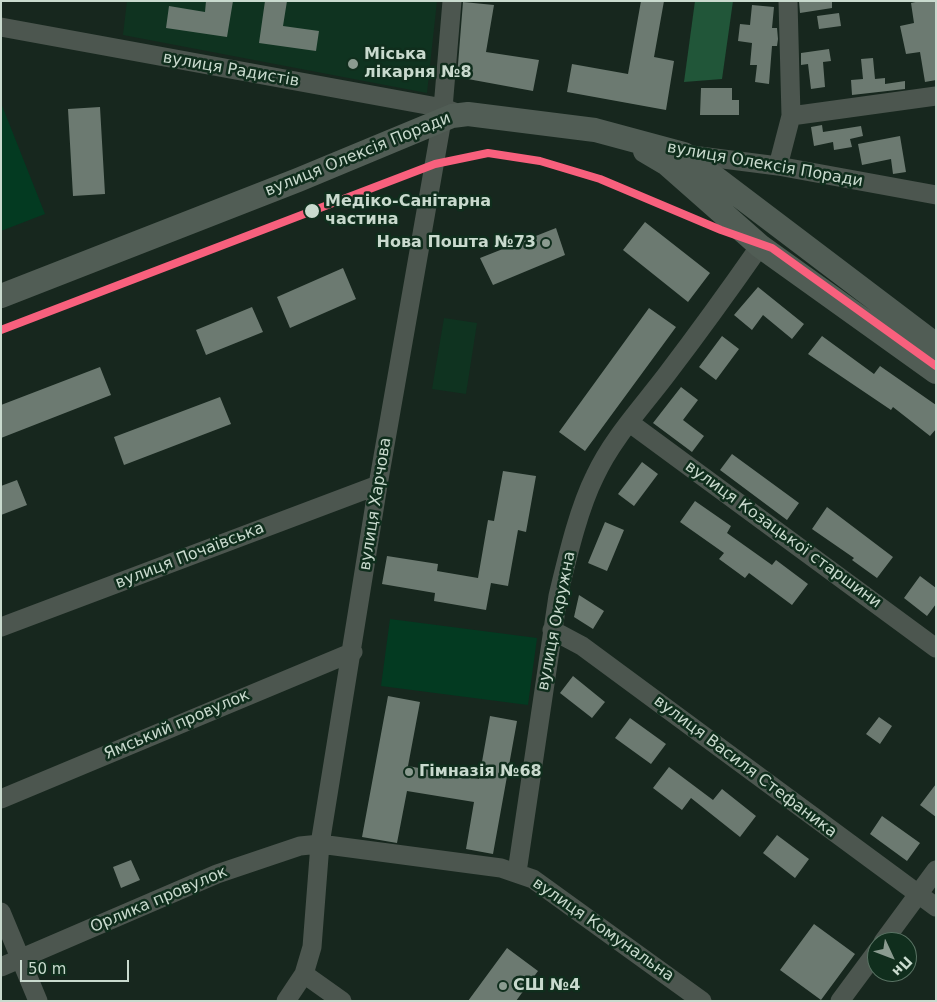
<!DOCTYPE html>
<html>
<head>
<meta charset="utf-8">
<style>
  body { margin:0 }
  #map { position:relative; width:937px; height:1002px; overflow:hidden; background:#17271e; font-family:"DejaVu Sans",sans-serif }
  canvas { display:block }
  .frame { position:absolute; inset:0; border:2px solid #c9dace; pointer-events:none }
  .north { position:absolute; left:867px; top:932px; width:50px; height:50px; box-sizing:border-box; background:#102e1d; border:1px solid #5a7364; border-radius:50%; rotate:133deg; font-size:14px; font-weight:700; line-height:20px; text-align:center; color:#c9dace }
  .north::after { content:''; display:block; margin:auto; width:18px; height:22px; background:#8b9b90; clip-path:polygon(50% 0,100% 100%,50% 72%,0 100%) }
  .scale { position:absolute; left:20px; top:960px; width:109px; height:22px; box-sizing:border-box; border:2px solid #c9dace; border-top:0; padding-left:6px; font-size:15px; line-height:18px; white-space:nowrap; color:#c9dace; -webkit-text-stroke:4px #102e1d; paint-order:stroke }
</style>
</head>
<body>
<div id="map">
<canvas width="937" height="1002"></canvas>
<div class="frame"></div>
<div class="north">Пн</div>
<div class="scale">50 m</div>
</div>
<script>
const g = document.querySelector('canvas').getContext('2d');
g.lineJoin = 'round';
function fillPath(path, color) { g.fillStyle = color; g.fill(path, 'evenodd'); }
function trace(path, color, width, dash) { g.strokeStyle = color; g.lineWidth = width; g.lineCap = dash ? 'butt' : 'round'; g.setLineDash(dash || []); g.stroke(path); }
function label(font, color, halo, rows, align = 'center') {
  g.font = font + ' "DejaVu Sans",sans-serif'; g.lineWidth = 5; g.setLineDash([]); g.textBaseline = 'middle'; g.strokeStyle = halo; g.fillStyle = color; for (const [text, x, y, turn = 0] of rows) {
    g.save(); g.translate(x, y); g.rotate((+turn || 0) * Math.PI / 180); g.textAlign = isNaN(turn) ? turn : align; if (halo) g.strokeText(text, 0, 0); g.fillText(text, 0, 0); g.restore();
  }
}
fillPath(new Path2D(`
  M127 1H437L427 93 123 35Z
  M444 318 477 323 466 394 432 389Z`), '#0f3320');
fillPath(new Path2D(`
  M1 103 45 214 1 231Z
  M390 619 537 638 528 705 381 686Z`), '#033a21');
fillPath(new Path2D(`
  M695 1H733L722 79 684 82Z`), '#215639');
fillPath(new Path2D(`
  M206 1H233L227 37 166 28 169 6 205 12Z
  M265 1H287L283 26 319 31 316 51 259 43Z
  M641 1H664L654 57 674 61 666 110 567 92 572 64 628 74Z
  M799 1H832V8L800 13Z
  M920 1H936V80L925 82 920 52 906 54 900 26 914 23 911 3Z
  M463 2 494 5 486 52 539 60 533 91 457 77Z
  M752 5 774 7 772 28H777L778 39 777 46H772L769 84 755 82 757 65H750L752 43 738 41 740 24 750 25Z
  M839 13 841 26 819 29 817 16Z
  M829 49 831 61 823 62 825 87 811 89 808 64 801 65V53Z
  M873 58 875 79 885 78V84L905 81V89L852 95 851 80 863 79 861 59Z
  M701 88H732V100H739V115H700Z
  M100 107 105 194 73 196 68 109Z
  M822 125 823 132 861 126 863 136 850 139 852 147 834 150 833 142 814 146 811 127Z
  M900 136 906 172 893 174 891 159 862 165 858 144Z
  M645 222 710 273 688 302 623 250Z
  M556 228 565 255 493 285 480 258Z
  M343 268 356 299 290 328 277 297Z
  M758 287 804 324 792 339 763 315 752 330 734 315Z
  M252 307 263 332 206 355 196 330Z
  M649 308 676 327 585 451 559 432Z
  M722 336 739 349 716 380 699 367Z
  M822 336 874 374 880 366 936 405V429L930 436 893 407 891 410 808 354Z
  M100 367 111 395 1 438V405Z
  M681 387 698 400 683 420 704 436 692 452 653 423Z
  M220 397 231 424 124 465 114 437Z
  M732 454 799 503 787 520 720 470Z
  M642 462 658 474 634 506 618 494Z
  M503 471 536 476 526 532 518 530 508 586 491 583 486 610 434 601 435 593 382 584 387 556 438 564 437 571 478 578 488 520 494 521Z
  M17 480 27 505 1 515V486Z
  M695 501 731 526 727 533 772 565 776 560 808 584 792 605 749 573 745 578 719 559 724 553 680 522Z
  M827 507 893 557 877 578 852 560 854 558 812 529Z
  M605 522 624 530 607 571 588 563Z
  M920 576 936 588V604L927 616 904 598Z
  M579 595 604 611 593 629 574 617Z
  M573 676 605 702 592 718 560 693Z
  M388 696 420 702 408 766 479 779 490 716 517 721 493 854 466 849 474 802 407 791 397 843 362 837Z
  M879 717 892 726 880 744 866 734Z
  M630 718 666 744 651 764 615 738Z
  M669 767 713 800 722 789 756 816 740 837 691 798 682 810 653 788Z
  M936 784V817L920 805Z
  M882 816 920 843 907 861 870 834Z
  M777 835 809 859 795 878 763 853Z
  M131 860 140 880 121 888 113 867Z
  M814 924 855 954 821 1000 780 970Z
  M507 948 538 971 516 1001H468Z`), '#6c7a71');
trace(new Path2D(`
  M1 27 443 108 454 112
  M791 116 936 96
  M684 154 778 166 936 195
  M778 166 791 116 788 1
  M630 423 936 648
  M1 627 378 485
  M552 630 582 646 936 907
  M1 799 353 652
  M517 872 558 596C567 559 578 510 595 476 612 439 642 407 667 374 699 332 730 289 760 246
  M1 912 38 1001
  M883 942 936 870
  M1 967 217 874 300 846 320 844 501 868 533 879 702 1001
  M304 974 342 1001
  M286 1001 304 974 312 947 320 844 378 485 442 120 452 1
  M840 1001 877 951`), '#4c564f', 19);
trace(new Path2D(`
  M645 151 667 164 760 246 936 372
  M1 296 298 180 452 116 468 114 595 130 684 154 936 345`), '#515d55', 24);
trace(new Path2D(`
  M1 330 435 164 488 153 540 161 600 179 721 230 772 248 936 366`), '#f8607d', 8);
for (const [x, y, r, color] of [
  [353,64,6,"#8b9b90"],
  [312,211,8,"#c9dace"],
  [546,243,5,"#8b9b90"],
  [409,772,5,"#8b9b90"],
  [503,986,5,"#8b9b90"]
]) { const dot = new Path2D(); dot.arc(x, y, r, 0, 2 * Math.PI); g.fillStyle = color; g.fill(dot); trace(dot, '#102e1d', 2); }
label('bold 16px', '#c9dace', '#102e1d', [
  ["Міська",364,55],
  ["лікарня №8",364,73],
  ["Нова Пошта №73",536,243,"right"],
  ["Гімназія №68",419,772],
  ["СШ №4",513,986]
], 'left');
label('16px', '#c9dace', '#102e1d', [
  ["вулиця Радистів",231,70,10],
  ["вулиця Олексія Поради",358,155,-22],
  ["вулиця Олексія Поради",765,165,10],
  ["вулиця Харчова",376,504,-81],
  ["вулиця Козацької старшини",783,535,36],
  ["вулиця Почаївська",190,556,-21],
  ["вулиця Окружна",557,621,-79],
  ["Ямський провулок",177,725,-23],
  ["вулиця Василя Стефаника",745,767,37],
  ["Орлика провулок",159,900,-23],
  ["вулиця Комунальна",603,930,35]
]);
label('bold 16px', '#c9dace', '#102e1d', [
  ["Медіко-Санітарна",325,202],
  ["частина",325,220]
], 'left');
</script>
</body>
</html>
